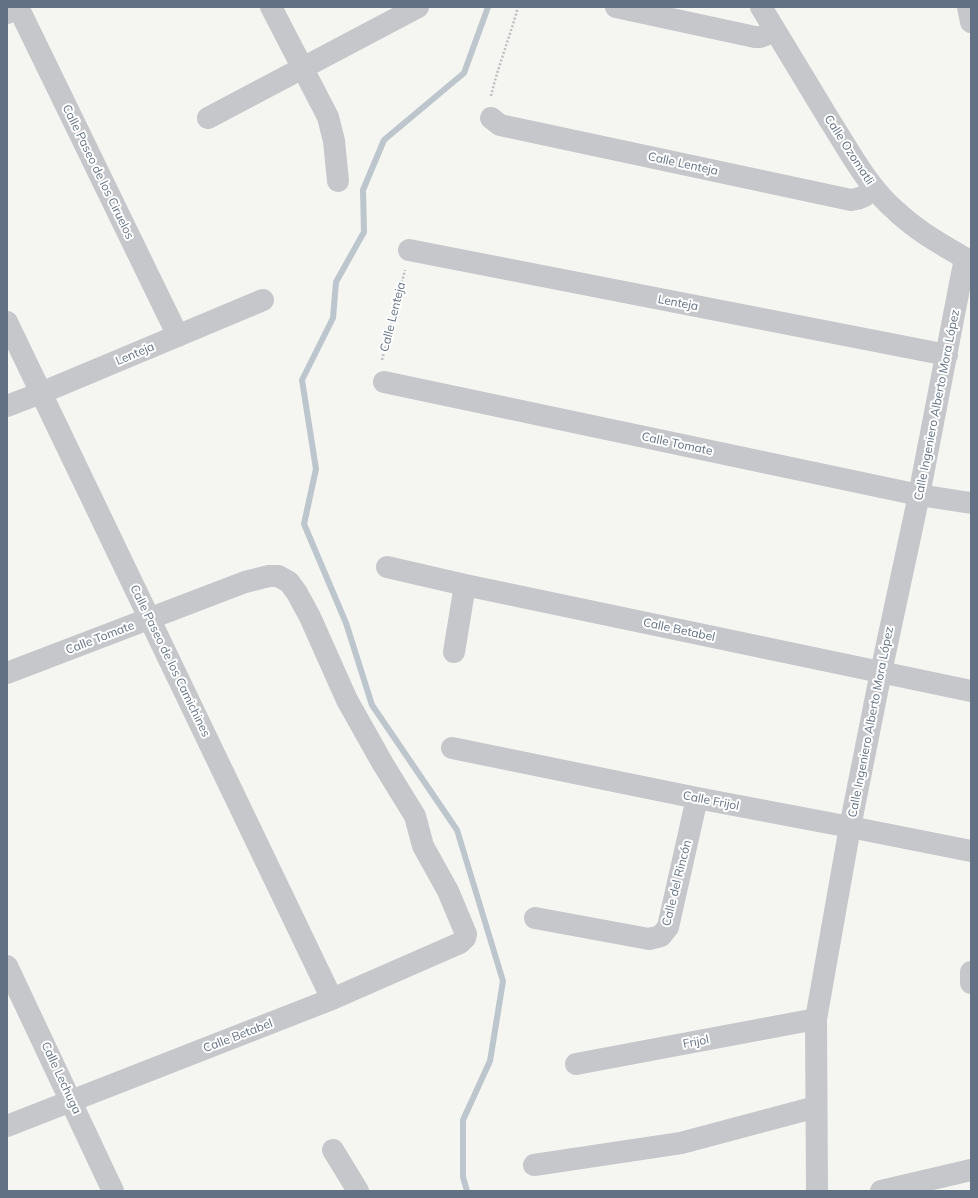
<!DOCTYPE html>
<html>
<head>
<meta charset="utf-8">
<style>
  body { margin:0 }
  #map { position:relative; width:978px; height:1198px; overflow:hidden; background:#f5f5f1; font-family:Mulish,sans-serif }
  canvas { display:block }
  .frame { position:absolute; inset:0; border:8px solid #637184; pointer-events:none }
</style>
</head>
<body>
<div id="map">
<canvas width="978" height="1198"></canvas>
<div class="frame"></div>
</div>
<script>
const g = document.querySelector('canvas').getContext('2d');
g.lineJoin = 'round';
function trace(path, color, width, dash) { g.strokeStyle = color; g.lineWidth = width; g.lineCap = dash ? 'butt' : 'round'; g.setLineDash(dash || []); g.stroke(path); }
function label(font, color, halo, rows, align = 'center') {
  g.font = font + ' Mulish,sans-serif'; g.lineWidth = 4; g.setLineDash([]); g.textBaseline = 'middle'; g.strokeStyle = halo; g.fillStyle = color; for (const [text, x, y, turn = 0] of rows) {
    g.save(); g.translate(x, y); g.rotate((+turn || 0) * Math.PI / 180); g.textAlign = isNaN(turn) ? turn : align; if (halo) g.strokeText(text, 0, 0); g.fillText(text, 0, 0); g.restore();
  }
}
trace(new Path2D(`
  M467 1191 463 1177V1120L490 1061 503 981 457 830 372 705 346 623 304 524 316 469 302 380 333 318 336 282 364 232 363 190 384 140 464 73 488 7`), '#bdc6cd', 6);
trace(new Path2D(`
  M491 96C498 66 510 37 518 7
  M382 360 405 270`), '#bebfc2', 2.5, [2, 2]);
trace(new Path2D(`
  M271 7 328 117 334 141 338 181
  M616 7 755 37H760L776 31
  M761 7C784 45 807 83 830 121 850 152 868 187 896 211 918 232 945 246 971 262
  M968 7 971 22
  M7 13 18 7 178 336
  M208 118 418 7
  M491 118 500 125 851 200C861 199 867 195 874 189
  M409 250 947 355
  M7 322 332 999
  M384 382 919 495 971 503
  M7 406 41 393 263 300
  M387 567 465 585 971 691
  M454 652 465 585
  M7 673 245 582 269 576H278L289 582 297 593 310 617 347 700 383 764 415 816 423 846 448 891 466 934 465 938 460 943 332 999 7 1126
  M452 748 697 798 850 827 971 851
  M535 918 649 939 661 936 668 927 697 798
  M7 966 113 1191
  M971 972V983
  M576 1064 816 1019
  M333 1150 358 1191
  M534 1165 681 1143 816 1107
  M817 1191 816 1019 850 827 881 672 919 495 965 258
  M881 1191 971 1170`), '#c5c7cb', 22);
label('12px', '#637184', '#fff', [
  ["Calle Ozomatli",849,150,57],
  ["Calle Lenteja",683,164,12],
  ["Calle Paseo de los Ciruelos",98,172,64],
  ["Lenteja",678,303,11],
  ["Calle Lenteja",393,317,-76],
  ["Lenteja",135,354,-23],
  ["Calle Ingeniero Alberto Mora López",937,405,-79],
  ["Calle Tomate",677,444,12],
  ["Calle Betabel",679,630,12],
  ["Calle Tomate",100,638,-21],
  ["Calle Paseo de los Camichines",170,661,64],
  ["Calle Ingeniero Alberto Mora López",871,722,-79],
  ["Calle Frijol",711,801,11],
  ["Calle del Rincón",677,883,-76],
  ["Calle Betabel",238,1036,-21],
  ["Frijol",696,1042,-11],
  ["Calle Lechuga",61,1078,65]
]);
</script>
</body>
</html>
